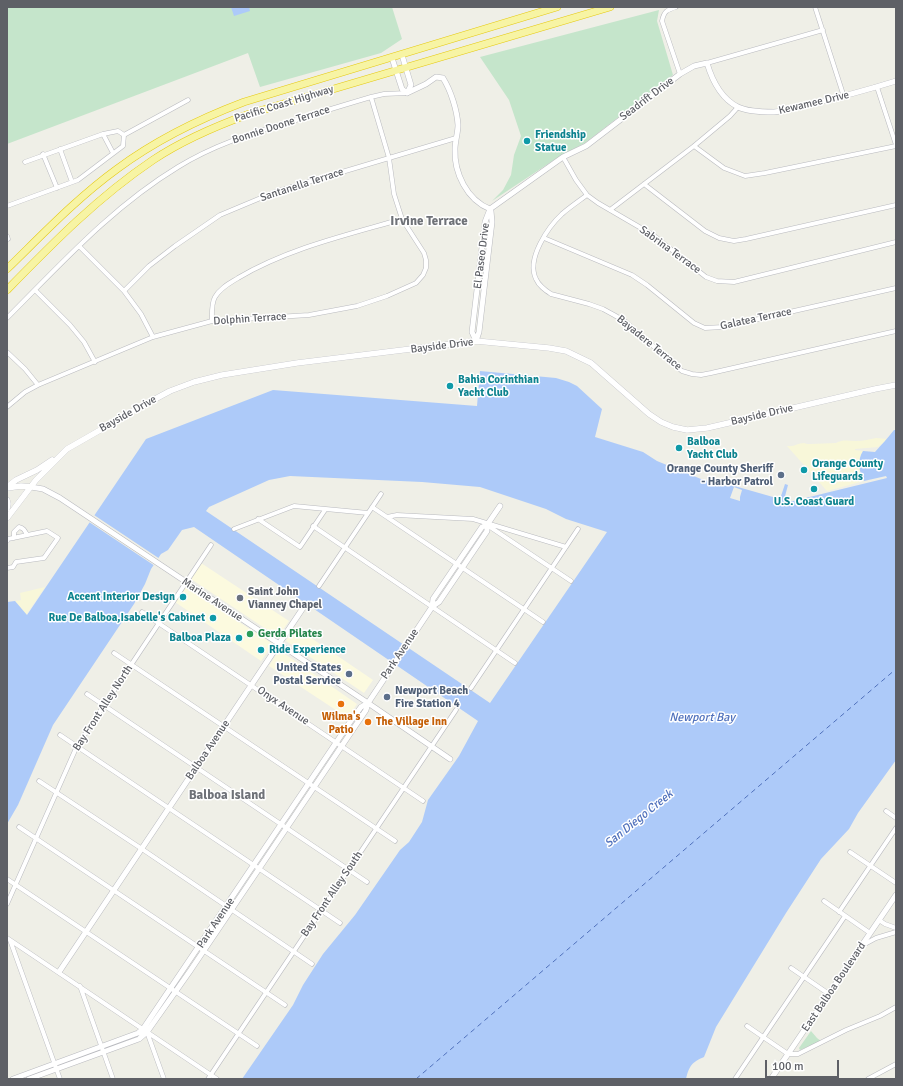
<!DOCTYPE html>
<html>
<head>
<meta charset="utf-8">
<style>
  body { margin:0 }
  #map { position:relative; width:903px; height:1086px; overflow:hidden; background:#efefe7; font-family:Signika,sans-serif }
  canvas { display:block }
  .frame { position:absolute; inset:0; border:8px solid #5e6066; pointer-events:none }
  .scale { position:absolute; left:765px; top:1060px; width:74px; height:18px; box-sizing:border-box; border:2px solid #5e6066; border-top:0; padding-left:5px; font-size:12px; line-height:14px; white-space:nowrap; color:#5e6066; -webkit-text-stroke:3px #fff; paint-order:stroke }
</style>
</head>
<body>
<div id="map">
<canvas width="903" height="1086"></canvas>
<div class="frame"></div>
<div class="scale">100 m</div>
</div>
<script>
const g = document.querySelector('canvas').getContext('2d');
g.lineJoin = 'round';
function fillPath(path, color) { g.fillStyle = color; g.fill(path, 'evenodd'); }
function trace(path, color, width, dash) { g.strokeStyle = color; g.lineWidth = width; g.lineCap = dash ? 'butt' : 'round'; g.setLineDash(dash || []); g.stroke(path); }
function label(font, color, halo, rows, align = 'center') {
  g.font = font + ' Signika,sans-serif'; g.lineWidth = 3; g.setLineDash([]); g.textBaseline = 'middle'; g.strokeStyle = halo; g.fillStyle = color; for (const [text, x, y, turn = 0] of rows) {
    g.save(); g.translate(x, y); g.rotate((+turn || 0) * Math.PI / 180); g.textAlign = isNaN(turn) ? turn : align; if (halo) g.strokeText(text, 0, 0); g.fillText(text, 0, 0); g.restore();
  }
}
fillPath(new Path2D(`
  M201 563 289 621 278 637 191 579Z
  M185 587 273 644 261 661 175 602Z
  M295 627 373 680 364 693 286 641Z
  M279 650 357 704 348 718 269 666Z`), '#fcfadf');
fillPath(new Path2D(`
  M7 7H392L402 39 381 53 260 87 248 53 7 144Z
  M659 10 657 21 673 75 585 143 560 156 492 201 503 190 511 175 514 155 521 136 509 100 480 57Z
  M811 1031 817 1038 821 1041 800 1050 799 1048Z`), '#c5e5cb');
fillPath(new Path2D(`
  M876 438 888 439 878 447 855 449V450L863 451C857 460 859 472 864 481L827 491 787 446C794 447 798 443 804 443 806 444 808 444 811 444L836 443C843 439 849 441 856 441 863 441 870 439 876 438Z
  M45 587 26 615 15 601 21 600 20 593Z`), '#f8f7d9');
fillPath(new Path2D(`
  M231 7H249L250 11 234 16Z
  M480 371 556 378 569 382 577 386 602 409 595 437 643 452 657 461 701 479 722 485 724 483 780 499 785 484 788 485 784 500 789 502 887 478 886 476 864 481C859 472 857 460 863 451L875 452C881 445 888 438 894 430H896V760L858 813 849 829 821 859 786 913 716 1027 704 1057C692 1062 689 1066 686 1079H242L293 1005 303 985 323 954 355 915 400 850 409 842 422 822 428 800 459 756 478 721 194 527 182 530 168 550 161 554 151 569 145 584 134 604 53 725 18 805 7 824V602L15 601 27 615 146 439 273 390 477 406ZM290 476 422 482 480 487 546 509 566 519 607 532 490 703 206 511 209 507 269 480Z`), '#adcaf9');
fillPath(new Path2D(`
  M734 487 742 490 740 497V501L730 498Z
  M94 515 160 559 155 566 89 522Z`), '#efefe7');
trace(new Path2D(`
  M416 1079 896 669`), '#5071bc', 1, [5, 4]);
const minor = new Path2D(`
  M676 7C667 10 664 11 662 21L680 74
  M815 7 844 97
  M707 63 823 30
  M877 87 896 145
  M103 134 113 153
  M694 146 724 168 745 176 765 173 896 146
  M60 149 72 182
  M43 154 57 188
  M563 157 576 180 587 195 598 203 653 235 706 277 717 281 734 282 896 242
  M25 162 103 134 118 131 124 135 188 100
  M644 184 705 231 719 238 734 241 746 239 896 205
  M587 195C579 201 570 207 562 214 548 227 526 259 536 279 539 286 545 290 551 294L589 304 603 309 614 315 626 322 672 363 682 371 692 374 701 375 711 373 896 331
  M7 206 78 180 123 146 124 135
  M610 210 694 146 730 116 738 107
  M7 236 8 239
  M544 238 632 275 647 285 694 323 705 328 723 327 896 288
  M79 246 124 291 141 314 153 337
  M35 290 70 325 84 342 95 362
  M124 291 149 266 175 246 220 215 275 192 456 138
  M7 318C61 264 112 207 178 167 212 146 251 133 290 122 317 113 344 105 371 97L384 94 407 93
  M212 321C212 313 211 304 215 297 220 288 230 283 238 278 289 248 347 235 402 219
  M7 352 25 369 38 385
  M7 407 25 392 38 385 153 337 212 321 309 315 357 306 387 296 416 283 423 275 426 268V260L424 253 402 219 394 194 389 158 371 97
  M372 507 543 622
  M387 517 397 515 473 519 566 547
  M258 519 300 547 325 510
  M487 525 571 581
  M313 526 515 663
  M234 529 294 506 368 513
  M14 538V532L19 527C24 528 25 531 27 535
  M7 541 8 539 47 531 58 538 44 558 16 562 13 567 7 568
  M319 586 381 494
  M142 612 423 801
  M114 653 395 841
  M471 688 578 529
  M87 694 367 882
  M60 735 340 923
  M39 781 142 849 312 964
  M886 811 896 818
  M19 827 285 1005
  M850 852 896 883
  M7 879 257 1046
  M824 901 870 933
  M7 904 77 746 211 545
  M839 912 896 828
  M879 920 885 924 896 928
  M7 938 217 1079
  M10 940 60 1079
  M863 945 876 938 896 932
  M791 968 829 994
  M80 986 113 1079
  M747 1026 788 1054H798L846 1030 880 1016 896 1007
  M147 1032 164 1079
  M208 1079 456 710
  M735 1079 845 916
  M868 1079 896 1064`);
const tertiary = new Path2D(`
  M402 55 411 85 407 93
  M392 58 402 89 407 93
  M407 93 426 84 436 77 443 78C451 91 457 110 458 125 458 133 455 141 455 149 454 173 467 200 490 209
  M476 341 472 332 485 222 490 209 563 157 586 146 680 74 694 66 707 63C712 80 720 98 738 107 748 112 763 112 774 112 785 111 796 107 807 105 837 98 867 90 896 81
  M476 341 479 332 492 222 491 211
  M31 487 43 489 60 498 368 703 450 759
  M432 607 433 599 482 527 487 525
  M59 972 303 608
  M13 1079 138 1033 143 1029 350 722 361 707 368 703
  M29 1079 139 1039 147 1032 190 971 366 710 368 703 432 607 439 602 487 531V525L500 506
  M771 1079 896 895`);
const secondary = new Path2D(`
  M7 487 16 480 37 470 52 460
  M7 488 21 486 31 487
  M7 500 8 504 7 509
  M7 518 36 480 67 449 144 405 170 391 194 382 222 375 297 363 476 341 549 348 566 351 591 363 649 414 661 422 673 427 687 430 707 428 875 389 896 385`);
const trunk = new Path2D(`
  M7 269C43 234 77 198 117 169 156 140 199 119 244 102L557 7
  M7 290C53 243 98 197 153 160 183 140 216 126 249 114L610 7`);
trace(minor, '#b9babf', 5);
trace(tertiary, '#b9babf', 6);
trace(secondary, '#babbc1', 6);
trace(trunk, '#e5c910', 8);
trace(minor, '#fff', 4);
trace(tertiary, '#fff', 5);
trace(secondary, '#fff', 5.5);
trace(trunk, '#f7f4a4', 7);
for (const [x, y, r, color] of [
  [527,141,4,"#0f9aa8"],
  [450,386,4,"#0f9aa8"],
  [679,448,4,"#0f9aa8"],
  [804,470,4,"#0f9aa8"],
  [781,475,4,"#5c6f8a"],
  [814,489,4,"#0f9aa8"],
  [183,597,4,"#0f9aa8"],
  [240,598,4,"#6b7280"],
  [213,618,4,"#0f9aa8"],
  [250,634,4,"#2e9e5b"],
  [239,638,4,"#0f9aa8"],
  [261,650,4,"#0f9aa8"],
  [349,674,4,"#5c6f8a"],
  [387,697,4,"#5c6f8a"],
  [341,704,4,"#e8710a"],
  [368,722,4,"#e8710a"]
]) { const dot = new Path2D(); dot.arc(x, y, r, 0, 2 * Math.PI); g.fillStyle = color; g.fill(dot); trace(dot, '#fff', 1.5); }
label('11px', '#5e6066', '#fff', [
  ["Seadrift Drive",647,99,-37],
  ["Kewamee Drive",814,103,-13],
  ["Pacific Coast Highway",284,104,-17],
  ["Bonnie Doone Terrace",281,125,-18],
  ["Santanella Terrace",302,185,-18],
  ["Sabrina Terrace",670,250,36],
  ["El Paseo Drive",482,256,-83],
  ["Dolphin Terrace",250,319,-4],
  ["Galatea Terrace",756,319,-12],
  ["Bayadere Terrace",649,343,39],
  ["Bayside Drive",442,346,-7],
  ["Bayside Drive",128,414,-29],
  ["Bayside Drive",762,415,-13],
  ["Marine Avenue",212,600,33],
  ["Park Avenue",400,654,-56],
  ["Onyx Avenue",283,706,34],
  ["Bay Front Alley North",103,708,-57],
  ["Balboa Avenue",208,750,-56],
  ["Bay Front Alley South",332,894,-56],
  ["Park Avenue",216,923,-56],
  ["East Balboa Boulevard",834,987,-56]
]);
label('bold 11px', '#0d838f', '#fff', [
  ["Friendship",535,135],
  ["Statue",535,148],
  ["Bahia Corinthian",458,380],
  ["Yacht Club",458,393],
  ["Balboa",687,442],
  ["Yacht Club",687,455],
  ["Orange County",812,464],
  ["Lifeguards",812,477],
  ["U.S. Coast Guard",814,502,"center"],
  ["Accent Interior Design",175,597,"right"],
  ["Rue De Balboa,Isabelle's Cabinet",205,618,"right"],
  ["Balboa Plaza",231,638,"right"],
  ["Ride Experience",269,650]
], 'left');
label('bold 11px', '#4e5e75', '#fff', [
  ["Orange County Sheriff",773,469],
  ["- Harbor Patrol",773,482],
  ["United States",341,668],
  ["Postal Service",341,681],
  ["Newport Beach",395,691,"left"],
  ["Fire Station 4",395,704,"left"]
], 'right');
label('bold 11px', '#5b616d', '#fff', [
  ["Saint John",248,592],
  ["Vianney Chapel",248,605]
], 'left');
label('bold 11px', '#27864d', '#fff', [
  ["Gerda Pilates",258,634]
], 'left');
label('bold 11px', '#c56008', '#fff', [
  ["Wilma's",341,717],
  ["Patio",341,730],
  ["The Village Inn",376,722,"left"]
]);
label('italic 12px', '#5071bc', '#fff', [
  ["Newport Bay",702,718],
  ["San Diego Creek",639,819,-39]
]);
label('bold 13px', '#6f7278', '#fff', [
  ["Irvine Terrace",429,222],
  ["Balboa Island",227,796]
]);
</script>
</body>
</html>
